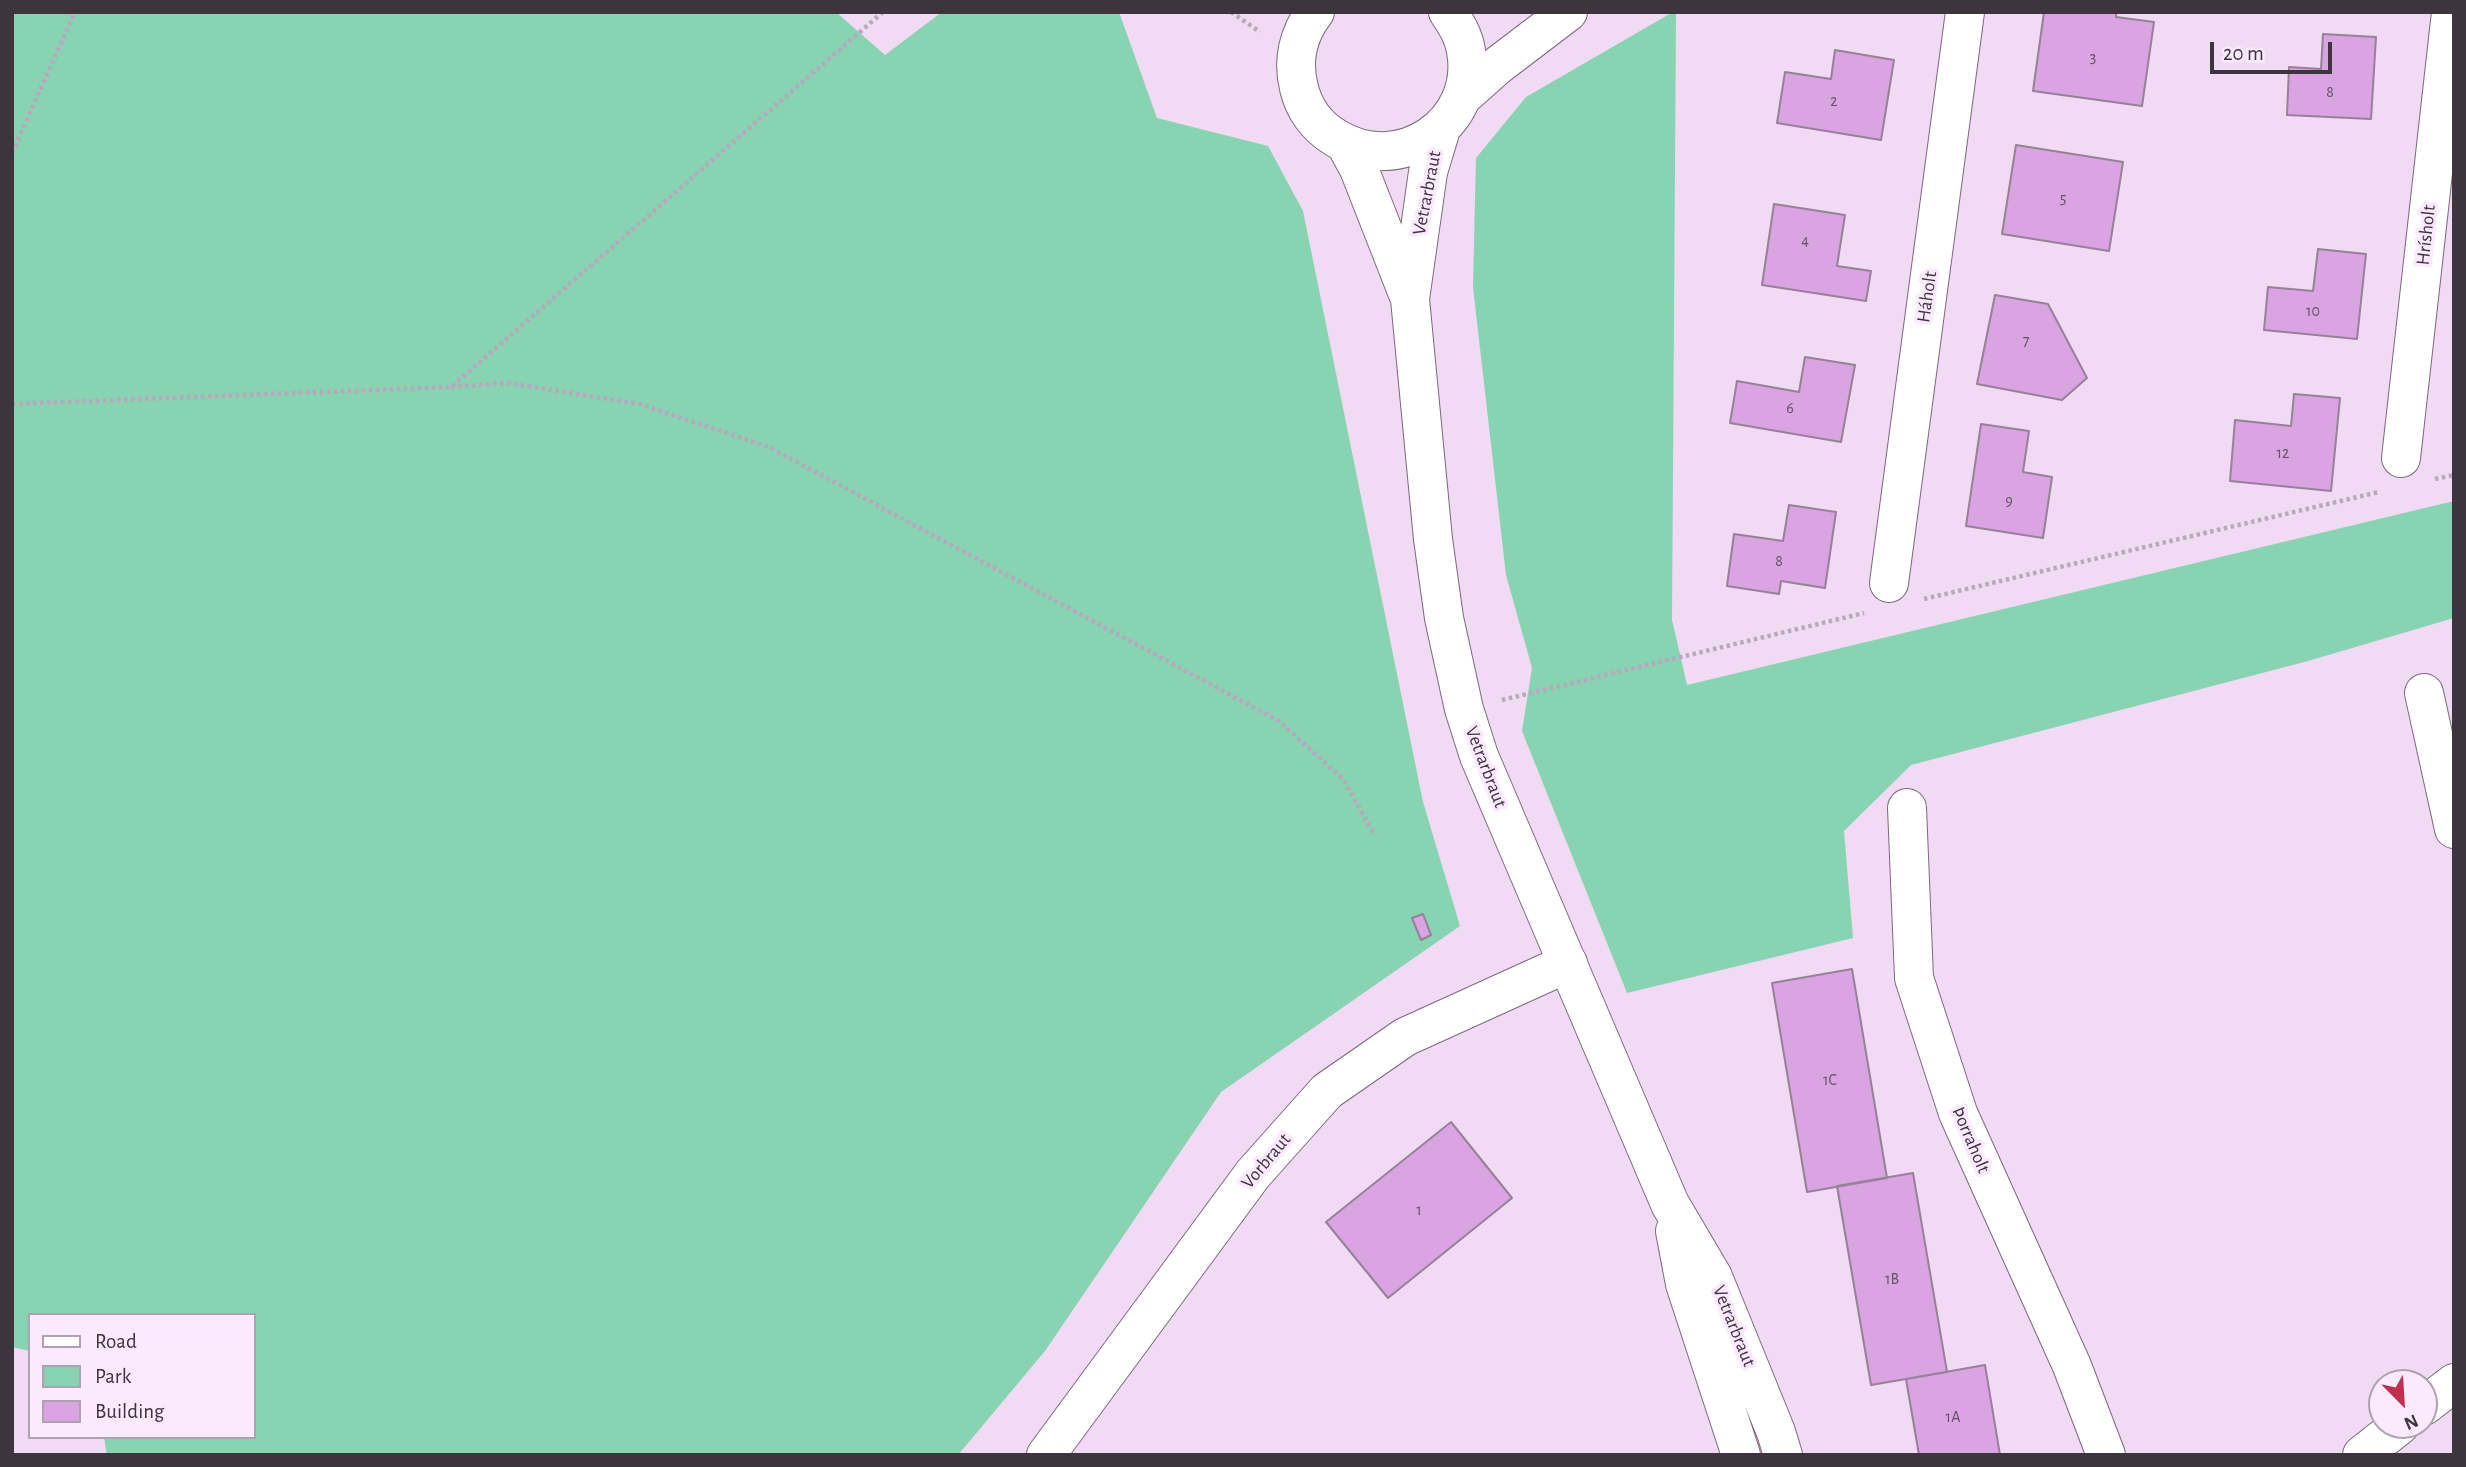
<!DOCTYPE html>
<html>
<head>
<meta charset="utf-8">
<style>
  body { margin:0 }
  #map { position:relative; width:2466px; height:1467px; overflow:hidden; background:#f1daf4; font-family:"Alegreya Sans",sans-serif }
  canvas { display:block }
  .frame { position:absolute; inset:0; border:14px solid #3d343e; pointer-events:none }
  .legend { position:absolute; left:28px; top:1313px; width:228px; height:126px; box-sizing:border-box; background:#fbe9fe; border:2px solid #afa1b1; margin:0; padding:9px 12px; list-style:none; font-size:21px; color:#3d343e }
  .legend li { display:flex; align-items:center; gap:14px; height:35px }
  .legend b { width:35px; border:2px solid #afa1b1 }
  .north { position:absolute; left:2368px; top:1369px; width:70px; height:70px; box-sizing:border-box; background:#fbe9fe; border:2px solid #afa1b1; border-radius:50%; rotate:156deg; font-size:19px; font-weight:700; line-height:28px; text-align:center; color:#3d343e }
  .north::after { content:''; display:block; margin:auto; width:24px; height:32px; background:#bf2f4e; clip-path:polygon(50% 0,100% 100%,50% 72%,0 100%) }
  .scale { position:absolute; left:2210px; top:42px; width:122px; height:32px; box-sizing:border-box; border:4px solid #3d343e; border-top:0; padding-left:9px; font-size:21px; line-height:24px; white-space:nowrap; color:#3d343e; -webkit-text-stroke:5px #fbe9fe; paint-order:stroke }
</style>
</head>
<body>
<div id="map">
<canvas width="2466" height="1467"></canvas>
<div class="frame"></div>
<ul class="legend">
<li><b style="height:9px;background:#fff"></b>Road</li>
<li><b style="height:19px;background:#87d3b2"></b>Park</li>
<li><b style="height:19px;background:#daa4e2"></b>Building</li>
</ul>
<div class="north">N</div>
<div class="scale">20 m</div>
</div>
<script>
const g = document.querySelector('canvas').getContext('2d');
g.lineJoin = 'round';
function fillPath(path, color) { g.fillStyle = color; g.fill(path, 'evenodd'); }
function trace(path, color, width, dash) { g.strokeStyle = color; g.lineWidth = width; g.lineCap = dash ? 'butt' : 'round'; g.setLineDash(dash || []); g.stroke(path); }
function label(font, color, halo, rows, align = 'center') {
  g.font = font + ' "Alegreya Sans",sans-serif'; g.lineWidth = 7; g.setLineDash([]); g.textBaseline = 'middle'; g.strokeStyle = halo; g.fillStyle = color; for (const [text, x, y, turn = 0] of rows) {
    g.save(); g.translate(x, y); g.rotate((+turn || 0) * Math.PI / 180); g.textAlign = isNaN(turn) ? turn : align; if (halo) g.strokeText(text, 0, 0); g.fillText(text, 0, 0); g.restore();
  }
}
fillPath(new Path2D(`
  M12 12H836L885 55 942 12H1119L1157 118 1268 146 1303 211 1423 802 1460 926 1221 1092 1045 1351 958 1455H107L104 1437H254V1315H30V1351L12 1347Z
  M1673 12H1676L1672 620 1687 685 2454 501V618L2308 661 1911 765 1844 831 1853 938 1627 993 1522 731 1532 668 1506 575 1473 287 1476 158 1526 97Z`), '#87d3b2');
const building = new Path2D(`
  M2044 12H2116V17L2154 22 2142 106 2033 91Z
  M2323 34 2376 37 2371 119 2287 115 2289 67 2321 69Z
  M1835 50 1894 60 1881 140 1777 123 1785 72 1831 79Z
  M2016 145 2123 162 2109 251 2002 234Z
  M1774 204 1845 215 1837 266 1871 271 1866 301 1762 285Z
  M2318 249 2366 254 2357 339 2264 330 2268 287 2313 291Z
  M1995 295 2048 304 2087 378 2062 400 1977 384Z
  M1805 357 1855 365 1841 442 1730 423 1737 381 1799 392Z
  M2294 394 2340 398 2331 491 2230 481 2235 420 2291 426Z
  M1981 424 2029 431 2023 472 2052 477 2043 538 1966 526Z
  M1789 505 1836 512 1825 588 1781 581 1779 594 1727 586 1734 534 1783 541Z
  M1423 914 1431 935 1421 940 1412 918Z
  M1852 969 1887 1178 1807 1192 1772 983Z
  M1451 1122 1512 1198 1388 1298 1326 1222Z
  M1913 1173 1947 1372 1871 1385 1837 1186Z
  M1985 1365 2000 1455H1919L1906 1379Z`);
fillPath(building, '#daa4e2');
trace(building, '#968199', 2);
const minor = new Path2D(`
  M2401 458 2451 12
  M1889 583 1965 12
  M2424 693 2454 829
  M1907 808 1914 978 1958 1113 2072 1366 2106 1455
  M2424 1406 2454 1383
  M1046 1455 1253 1174 1327 1091 1405 1037 1568 963
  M2362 1455 2400 1425`);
const tertiary = new Path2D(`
  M1315 12C1298 34 1292 61 1299 88 1304 109 1317 127 1336 138 1399 177 1479 124 1466 51 1464 36 1456 24 1448 12
  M1462 97 1497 66 1568 12
  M1441 129 1428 172 1410 299 1433 539 1444 618 1464 709 1479 756 1670 1204 1713 1277 1776 1432 1783 1455
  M1346 145 1359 169 1408 294
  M1675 1231 1685 1284 1741 1455`);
trace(minor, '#7d687f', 40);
trace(tertiary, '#7d687f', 40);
trace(new Path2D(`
  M1231 12 1260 32
  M12 153 75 12
  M451 387 508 383 639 404 769 447 1279 721 1343 779 1375 836
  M12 404 451 387 883 12
  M2435 479 2454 475
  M1924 599 2379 492
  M1502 700 1864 613`), '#baa7bd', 4.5, [3.5, 3.5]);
trace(minor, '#fff', 38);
trace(tertiary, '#fff', 38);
label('16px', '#645067', null, [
  ["3",2093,57],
  ["8",2330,92],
  ["2",1834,101],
  ["5",2063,198],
  ["4",1805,240],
  ["10",2313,311],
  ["7",2026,341],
  ["6",1790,408],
  ["12",2283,453],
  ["9",2009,501],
  ["8",1779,561],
  ["1C",1830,1080],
  ["1",1419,1210],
  ["1B",1892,1279],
  ["1A",1953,1417]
]);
label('19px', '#3d343e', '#fbe9fe', [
  ["Vetrarbraut",1427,193,-79],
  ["Hrísholt",2426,235,-84],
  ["Háholt",1927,297,-82],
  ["Vetrarbraut",1486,767,69],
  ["Þorraholt",1971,1140,67],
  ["Vorbraut",1266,1161,-50],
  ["Vetrarbraut",1734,1326,68]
]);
</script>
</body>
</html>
